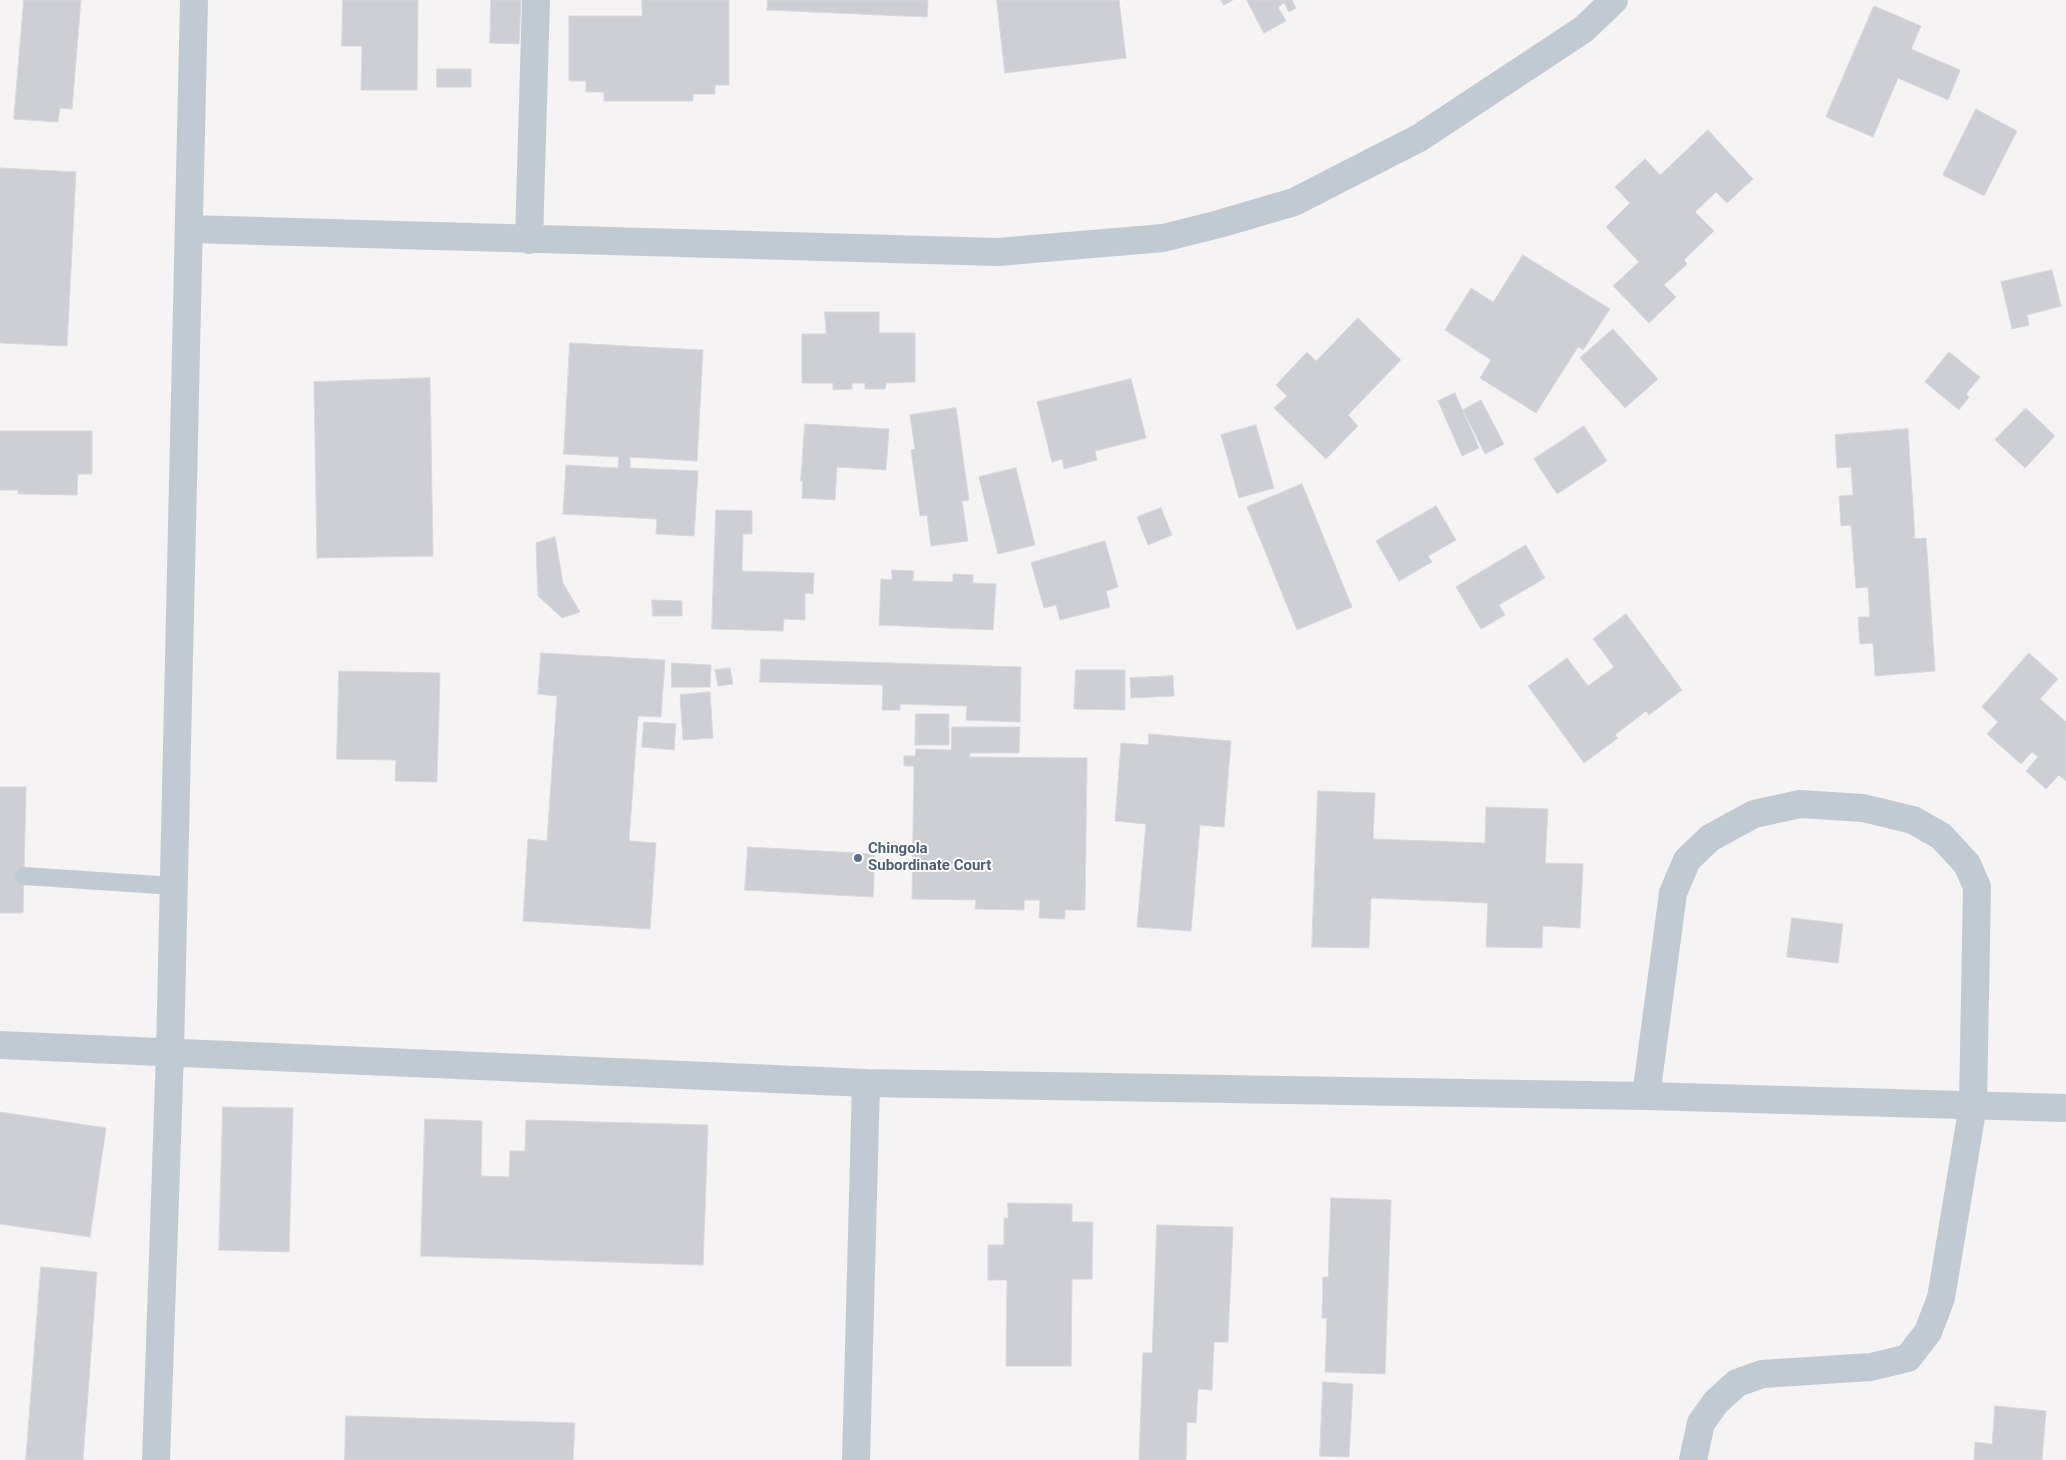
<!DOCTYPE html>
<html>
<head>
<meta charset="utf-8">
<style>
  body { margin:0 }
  canvas { display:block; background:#f5f3f3 }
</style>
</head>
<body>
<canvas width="2066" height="1460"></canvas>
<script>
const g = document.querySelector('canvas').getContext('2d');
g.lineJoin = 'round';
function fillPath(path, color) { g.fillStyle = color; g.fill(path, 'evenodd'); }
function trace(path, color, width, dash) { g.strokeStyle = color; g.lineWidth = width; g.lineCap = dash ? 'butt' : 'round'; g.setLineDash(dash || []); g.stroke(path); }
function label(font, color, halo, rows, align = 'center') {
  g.font = font + ' Roboto,sans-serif'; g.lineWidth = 4; g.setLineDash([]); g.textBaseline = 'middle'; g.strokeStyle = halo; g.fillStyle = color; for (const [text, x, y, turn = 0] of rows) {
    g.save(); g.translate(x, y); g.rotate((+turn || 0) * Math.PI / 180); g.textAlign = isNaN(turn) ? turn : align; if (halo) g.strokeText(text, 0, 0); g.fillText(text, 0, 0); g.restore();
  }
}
const building = new Path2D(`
  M24 0H81L72 109 60 108 58 122 14 119Z
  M343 0H418L417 90H361L362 46H342Z
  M491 0H521L519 44 490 43Z
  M642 0H729V85H715V94H693V101H604V92H586V81H569V16H642Z
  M768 0H928L927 17 767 10Z
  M997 0H1119L1126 58 1005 73Z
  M1221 0H1233L1224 5Z
  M1247 0H1292L1296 8 1289 12 1284 3 1278 7 1286 21 1264 33Z
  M1874 6 1921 26 1911 49 1960 70 1948 100 1898 78 1873 137 1826 117Z
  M437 69H471V87H437Z
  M1976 109 2017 131 1984 196 1943 175Z
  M1708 130 1753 179 1727 203 1716 192 1695 212 1714 231 1684 260 1687 264 1664 285 1676 297 1649 323 1613 286 1639 262 1606 227 1630 203 1615 187 1645 159 1660 175Z
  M0 168 76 172 67 346 0 343Z
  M1523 255 1610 309 1583 350 1578 347 1536 413 1480 378 1491 360 1445 330 1471 288 1493 302Z
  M2052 270 2061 306 2027 315 2029 325 2012 329 2001 282Z
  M825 312H879V333H915V382L886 383 885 389H865V383H852V389L833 390V383H802V334H826Z
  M1358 318 1401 360 1348 415 1358 426 1326 459 1274 408 1287 396 1276 385 1307 352 1316 361Z
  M1613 329 1658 379 1625 408 1580 358Z
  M570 343 703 350 697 461 630 457V468L698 471 694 536 656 534 657 519 563 514 566 465 618 468 619 457 564 454Z
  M1949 352 1980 377 1966 394 1969 397 1959 410 1925 382Z
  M430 378 433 556 317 558 314 382Z
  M1131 379 1146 438 1095 451 1097 460 1064 469 1062 459 1052 462 1037 402Z
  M1455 393 1479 448 1462 456 1438 401Z
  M1481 400 1504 444 1485 454 1463 410Z
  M956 408 969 500 962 501 968 541 931 546 927 515 920 516 911 450 915 449 910 415Z
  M2026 408 2055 436 2025 468 1995 440Z
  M805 424 889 429 886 470 837 467 835 500 802 498 803 481H801Z
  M1256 425 1274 488 1239 498 1221 435Z
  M1584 426 1607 461 1557 494 1534 459Z
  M1908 429 1915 539 1926 538 1935 671 1875 676 1873 643 1860 644 1858 617H1870L1868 587 1856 588 1851 525 1841 526 1839 496 1853 495 1851 467 1837 468 1835 435Z
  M0 431H92V474H78L77 495 18 494V490H0Z
  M1016 468 1035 545 998 554 979 477Z
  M1302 484 1352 607 1297 630 1247 507Z
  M1436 506 1456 540 1428 556 1432 562 1399 581 1376 541Z
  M1161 508 1172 535 1148 545 1137 517Z
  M716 510 752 511V534H743L742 571 814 573 813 594 805 593V620L784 619 783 631 712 629Z
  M555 537 563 583 580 612 562 618 538 596 536 543Z
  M1105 541 1118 587 1106 591 1110 607 1060 620 1056 605 1044 608 1031 563Z
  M1526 545 1545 578 1499 605 1505 615 1481 629 1456 587Z
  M892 570 914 571 913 581 953 582V574L973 575V583L996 584 993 630 879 625 881 579 892 580Z
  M652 600 682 601V616H653Z
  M1626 614 1682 690 1649 715 1646 711 1615 735 1618 738 1584 763 1528 686 1567 658 1588 686 1614 667 1593 639Z
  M541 653 665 660 661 717 638 716 629 841 656 843 650 929 523 921 528 839 547 841 557 696 538 694Z
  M2029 653 2058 679 2040 699 2066 722V781L2059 775 2046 789 2026 771 2038 757 2032 752 2021 764 1987 734 1998 722 1982 707Z
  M761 659 1021 667 1020 722 966 720 967 706 900 704V710H882L883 685 760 682Z
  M672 663 711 665 710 687H672Z
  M730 668 733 684 718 686 715 670Z
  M1076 670H1125V710L1074 709Z
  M339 671 440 673 437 782 395 781 396 760 337 759Z
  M1173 676 1174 696 1131 698 1130 678Z
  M710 692 713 738 683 740 680 695Z
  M916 714H949V745H915Z
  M644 722 676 724 674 750 642 747Z
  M952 727H1020L1019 753H970V757L1087 758 1085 910H1065V919L1039 918 1040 900H1024V910L975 909 976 900 912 899 914 766H904V756H915L916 749 951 750Z
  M1149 734 1231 741 1224 827 1200 825 1191 931 1137 927 1146 824 1115 821 1121 743 1148 745Z
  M0 787H26L23 913H0Z
  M1318 791 1375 793 1373 839 1485 843 1486 807 1548 809 1545 863 1583 864 1580 928 1543 926 1542 948 1486 947 1488 903 1371 898 1369 948 1312 947Z
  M748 847 875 854 873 897 745 890Z
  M1792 918 1843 924 1838 963 1787 957Z
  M223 1107 293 1108 289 1252 219 1250Z
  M0 1112 106 1128 90 1237 0 1224Z
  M425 1119 482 1121 481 1176 509 1177 510 1151H525L526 1120 708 1125 703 1265 421 1256Z
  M1331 1198 1391 1200 1385 1374 1325 1372 1327 1318H1322L1323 1277H1328Z
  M1008 1203 1072 1204V1222H1093L1092 1279H1072L1071 1366H1006L1007 1280H988V1245H1004V1218H1008Z
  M1157 1225 1233 1227 1228 1342H1214L1212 1390 1198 1389 1196 1423 1187 1422 1186 1460H1139L1143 1353H1152Z
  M41 1267 97 1272 83 1460H26Z
  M1323 1382 1353 1384 1349 1457 1320 1456Z
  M1995 1406 2046 1411 2042 1460H1974L1975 1442 1992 1444Z
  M346 1416 575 1423 573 1460H345Z`);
fillPath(building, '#cdcfd5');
trace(building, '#d7d9de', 1);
trace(new Path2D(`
  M24 876 174 886`), '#c1cad2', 18);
trace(new Path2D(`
  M189 229 998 252 1163 238 1219 224 1294 202 1419 138 1584 29 1614 0
  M529 240 536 0
  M0 1045 866 1083 1646 1096 2066 1108
  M1646 1096 1673 893 1687 860 1710 838 1754 814 1800 804 1863 808 1913 820 1941 836 1967 864 1977 887 1973 1105 1941 1298 1928 1332 1908 1358 1871 1367 1762 1374 1737 1383 1716 1402 1701 1423 1693 1460
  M156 1460 170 1052 194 0
  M856 1460 866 1083`), '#c1cad2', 28);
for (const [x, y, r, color] of [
  [858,858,5,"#5c6f8a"]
]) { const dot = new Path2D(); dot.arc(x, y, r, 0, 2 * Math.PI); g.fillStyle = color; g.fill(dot); trace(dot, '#fff', 2); }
label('bold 15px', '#4e5e75', '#fff', [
  ["Chingola",868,849],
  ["Subordinate Court",868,866]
], 'left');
</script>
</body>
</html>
